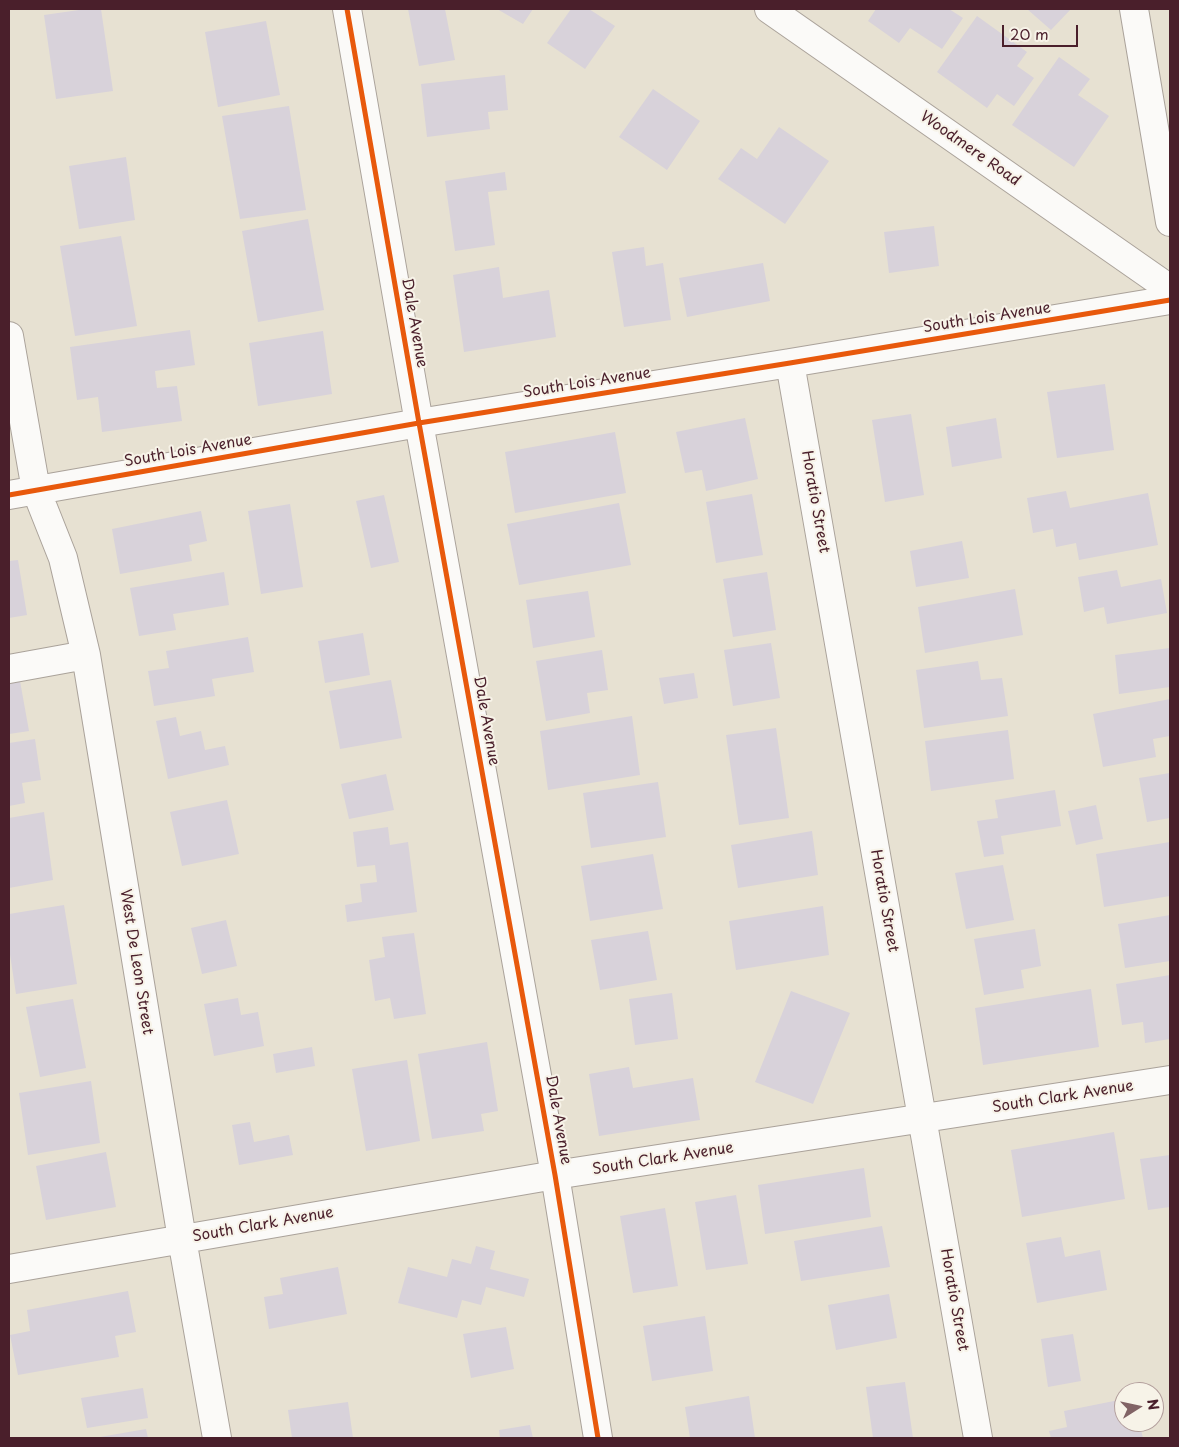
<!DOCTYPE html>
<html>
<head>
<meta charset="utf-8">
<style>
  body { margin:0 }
  #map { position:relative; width:1179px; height:1447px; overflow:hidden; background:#e7e1d2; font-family:"Playpen Sans",sans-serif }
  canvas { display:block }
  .frame { position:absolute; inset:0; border:10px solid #4a1f2b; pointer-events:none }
  .north { position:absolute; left:1114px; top:1382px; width:50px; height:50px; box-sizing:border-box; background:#f7f3e8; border:1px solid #b29e9c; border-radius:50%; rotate:80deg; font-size:14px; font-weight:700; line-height:20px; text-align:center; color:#4a1f2b }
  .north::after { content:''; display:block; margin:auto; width:18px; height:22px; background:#816365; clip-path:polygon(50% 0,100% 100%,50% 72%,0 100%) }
  .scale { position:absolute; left:1002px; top:25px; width:76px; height:22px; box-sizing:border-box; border:2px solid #4a1f2b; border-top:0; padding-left:6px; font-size:15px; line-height:18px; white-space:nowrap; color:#4a1f2b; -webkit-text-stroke:4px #f7f3e8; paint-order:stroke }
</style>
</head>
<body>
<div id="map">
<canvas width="1179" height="1447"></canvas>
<div class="frame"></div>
<div class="north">N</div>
<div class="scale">20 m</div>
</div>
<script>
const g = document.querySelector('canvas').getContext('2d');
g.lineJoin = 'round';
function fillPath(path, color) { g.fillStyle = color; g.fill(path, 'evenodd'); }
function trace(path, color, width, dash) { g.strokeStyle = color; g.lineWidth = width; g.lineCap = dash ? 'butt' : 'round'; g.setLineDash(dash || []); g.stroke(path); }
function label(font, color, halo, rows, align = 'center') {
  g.font = font + ' "Playpen Sans",sans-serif'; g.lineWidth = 4; g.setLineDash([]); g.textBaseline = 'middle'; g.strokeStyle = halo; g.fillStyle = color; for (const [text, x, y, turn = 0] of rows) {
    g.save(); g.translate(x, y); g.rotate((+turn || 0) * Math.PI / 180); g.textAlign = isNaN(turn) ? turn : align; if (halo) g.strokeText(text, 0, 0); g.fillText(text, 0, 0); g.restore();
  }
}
fillPath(new Path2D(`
  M86 9H101L113 91 56 99 44 15Z
  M408 9H445L455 60 419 66Z
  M497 9H533L523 24Z
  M571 9H589L615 26 585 69 547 43Z
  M876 9H949L963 18 942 49 910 28 899 43 868 21Z
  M1027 9H1071L1051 30Z
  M977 16 1027 52 1017 66 1034 78 1014 106 997 94 987 108 937 72Z
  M266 21 280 95 218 107 205 32Z
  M1059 57 1090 79 1078 95 1109 116 1074 167 1012 125Z
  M505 75 508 110 488 112 490 129 427 137 421 84Z
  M653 89 700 121 667 170 619 137Z
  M289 106 306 210 240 219 222 116Z
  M779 127 829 161 785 224 718 179 741 148 757 159Z
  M126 157 135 220 79 229 69 166Z
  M505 172 507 190 488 192 495 245 455 251 445 181Z
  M308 219 324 310 258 322 242 231Z
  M934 226 939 266 889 273 884 232Z
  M121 236 137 326 75 336 60 246Z
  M644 247 646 266 663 263 671 320 624 327 612 252Z
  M763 263 770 301 687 317 679 278Z
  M499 267 503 298 549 290 556 337 464 352 453 275Z
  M190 330 195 365 155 371 157 388 177 386 182 421 102 432 98 397 77 400 70 347Z
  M323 331 332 394 258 406 249 343Z
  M1105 384 1114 450 1057 458 1047 392Z
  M911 414 924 495 885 502 872 420Z
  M745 418 758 479 706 491 702 470 685 473 676 432Z
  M996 418 1002 458 952 467 946 427Z
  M615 432 626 493 515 513 505 452Z
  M1066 491 1070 508 1148 493 1158 545 1079 560 1076 543 1056 547 1053 529 1033 533 1027 498Z
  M752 494 763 555 716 563 706 502Z
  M384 495 399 562 371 568 356 501Z
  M619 503 631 565 519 585 507 524Z
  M290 504 303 587 261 594 248 511Z
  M201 511 207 541 189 545 192 561 120 574 112 529Z
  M962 541 969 578 916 587 910 551Z
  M18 560 27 615 9 618V561Z
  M1117 570 1121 587 1161 579 1167 613 1107 624 1104 607 1084 612 1078 577Z
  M224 572 229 605 173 614 176 630 139 636 130 588Z
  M767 572 776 630 733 637 723 579Z
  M1015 589 1023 635 925 653 918 607Z
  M588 591 595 637 533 648 526 600Z
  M363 633 370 675 325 683 318 641Z
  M248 637 254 672 212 679 215 696 154 706 148 671 169 668 166 651Z
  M771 643 780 698 733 706 724 650Z
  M1170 648V687L1119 694 1115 655Z
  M602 650 608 690 587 693 590 713 546 721 536 661Z
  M978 661 981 680 1002 678 1008 716 924 728 916 670Z
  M694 673 698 698 664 704 659 678Z
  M391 680 402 738 340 749 329 691Z
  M20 681 29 731 9 734V682Z
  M1170 699V736L1153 739 1156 757 1103 767 1093 714Z
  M632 716 640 775 548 790 540 731Z
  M176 717 180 736 201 731 205 750 225 746 229 765 168 779 156 721Z
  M776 728 789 818 739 825 726 735Z
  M1008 730 1014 779 931 791 925 741Z
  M35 739 41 780 22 783 25 803 9 806V743Z
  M1170 773V818L1147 822 1139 778Z
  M386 774 394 810 349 819 341 784Z
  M658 782 666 837 591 848 583 793Z
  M1055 790 1061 826 1001 836 1004 854 984 857 977 821 998 818 995 800Z
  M227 800 239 854 182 866 170 812Z
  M1096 805 1103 839 1076 845 1068 811Z
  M44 812 53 880 9 888V818Z
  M388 827 390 845 408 842 417 912 347 922 345 905 362 902 360 884 377 882 375 865 357 867 353 832Z
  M812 831 818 875 738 888 731 845Z
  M1170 842V896L1104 907 1096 854Z
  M653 854 663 909 590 921 581 866Z
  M1003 865 1014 920 966 929 955 873Z
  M64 905 77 984 16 994 9 948V914Z
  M823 906 829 955 736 970 729 921Z
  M1170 915V961L1125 968 1118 924Z
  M226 920 237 966 202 974 191 928Z
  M1035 929 1041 966 1021 970 1024 988 984 995 974 939Z
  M648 931 657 980 600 990 591 940Z
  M414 933 426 1014 394 1019 390 998 375 1001 369 960 385 957 382 937Z
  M1170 975V1039L1145 1043 1143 1022 1122 1025 1116 984Z
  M1091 989 1099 1047 983 1065 975 1008Z
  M791 991 850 1013 813 1104 755 1082Z
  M672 993 678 1039 635 1045 629 999Z
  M238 998 241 1015 258 1012 264 1046 214 1056 204 1004Z
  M73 999 86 1068 40 1077 26 1007Z
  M487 1042 498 1111 481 1114 484 1131 432 1139 418 1054Z
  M312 1047 315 1066 276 1073 273 1054Z
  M407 1060 420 1141 366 1151 352 1069Z
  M629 1067 633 1088 693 1078 700 1120 599 1136 589 1074Z
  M91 1081 100 1143 28 1155 19 1093Z
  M250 1122 254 1142 289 1135 293 1155 239 1165 232 1125Z
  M1114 1132 1125 1199 1022 1217 1011 1150Z
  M106 1152 116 1207 46 1220 36 1166Z
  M1170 1155V1207L1148 1210 1140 1159Z
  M864 1168 871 1217 765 1234 758 1185Z
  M736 1195 748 1264 706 1270 695 1202Z
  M665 1208 678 1286 633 1293 620 1216Z
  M882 1226 890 1267 801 1281 794 1241Z
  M1061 1237 1065 1257 1100 1250 1107 1290 1037 1303 1026 1243Z
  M476 1246 495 1251 490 1269 529 1279 524 1297 486 1287 481 1305 462 1300 457 1318 398 1303 408 1267 447 1277 452 1259 471 1264Z
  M338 1267 347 1314 269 1329 264 1297 283 1294 280 1278Z
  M128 1291 136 1332 115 1336 119 1357 18 1375 10 1335 30 1331 27 1310Z
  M889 1294 897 1338 836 1350 828 1305Z
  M705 1316 713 1371 652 1381 643 1326Z
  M506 1327 514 1369 471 1378 463 1334Z
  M1073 1334 1081 1381 1048 1387 1041 1339Z
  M905 1382 913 1438H873L866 1387Z
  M143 1388 148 1418 87 1428 81 1398Z
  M749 1396 755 1438H690L685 1407Z
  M1124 1399V1422H1139L1143 1438H1051L1049 1431 1067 1427 1064 1411Z
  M348 1402 353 1438H292L288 1410Z
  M530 1425 533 1438H500L499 1430Z
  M146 1429 148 1438H100V1437Z`), '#d8d2da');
const minor = new Path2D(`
  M347 9 419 423 555 1175 598 1438
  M769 9 1170 289
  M1134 9 1170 222
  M9 336 36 490 63 558 86 655 182 1239 217 1438
  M790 363 978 1438
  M9 495 419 423 790 363 1170 300
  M9 669 86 655
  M9 1269 555 1175 1170 1080`);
trace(minor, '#aaa29a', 30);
trace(minor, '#fbfaf8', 28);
trace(new Path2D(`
  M347 9 419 423 555 1175 598 1438
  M9 495 419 423 790 363 1170 300`), '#e8590c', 5);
label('15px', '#4a1f2b', '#f7f3e8', [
  ["Woodmere Road",970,149,35],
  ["South Lois Avenue",987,318,-9],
  ["Dale Avenue",414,323,80],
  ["South Lois Avenue",587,383,-9],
  ["South Lois Avenue",188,451,-10],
  ["Horatio Street",815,502,80],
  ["Dale Avenue",486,721,80],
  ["Horatio Street",884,901,80],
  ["West De Leon Street",136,962,81],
  ["South Clark Avenue",1063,1097,-9],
  ["Dale Avenue",558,1120,80],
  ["South Clark Avenue",663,1159,-9],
  ["South Clark Avenue",263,1225,-10],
  ["Horatio Street",954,1300,80]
]);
</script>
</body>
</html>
